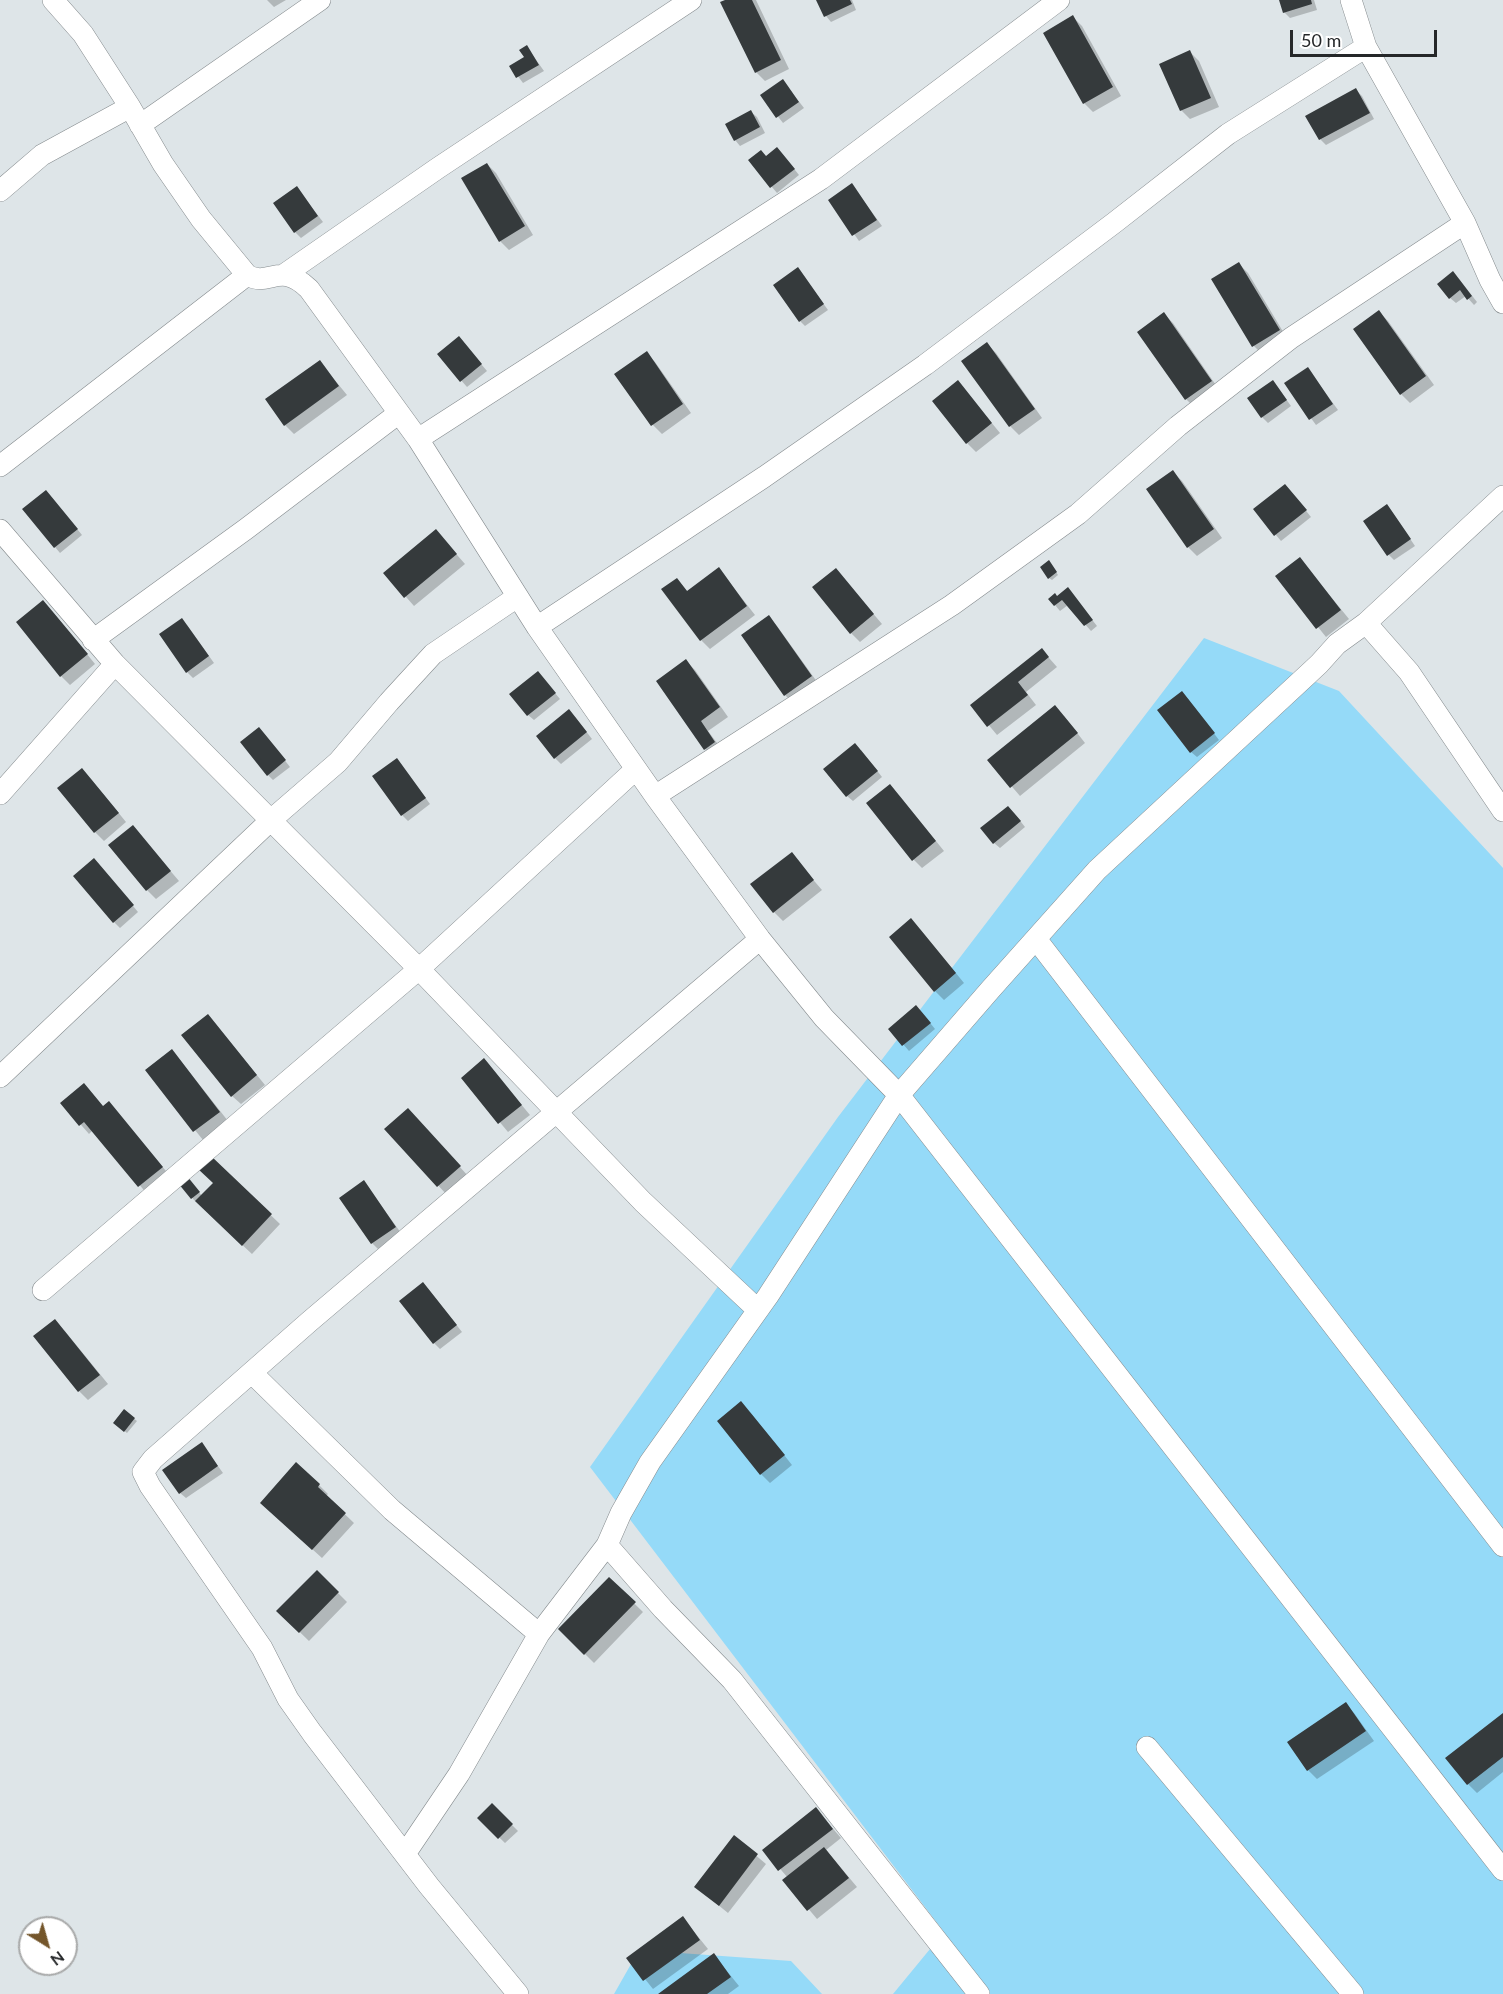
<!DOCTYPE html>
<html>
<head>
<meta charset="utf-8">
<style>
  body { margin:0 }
  #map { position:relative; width:1503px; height:1994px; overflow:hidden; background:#dee5e8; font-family:Lato,sans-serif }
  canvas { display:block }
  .north { position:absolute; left:18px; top:1916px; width:60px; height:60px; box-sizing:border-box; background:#fff; border:2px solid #a8a9a9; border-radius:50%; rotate:143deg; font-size:16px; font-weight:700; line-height:24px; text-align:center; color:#252729 }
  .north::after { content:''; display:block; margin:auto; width:21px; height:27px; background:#74562b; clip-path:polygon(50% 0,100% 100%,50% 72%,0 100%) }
  .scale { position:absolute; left:1290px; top:30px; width:147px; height:27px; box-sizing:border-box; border:3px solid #252729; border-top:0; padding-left:8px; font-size:18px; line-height:21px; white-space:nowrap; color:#252729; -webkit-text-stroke:4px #fff; paint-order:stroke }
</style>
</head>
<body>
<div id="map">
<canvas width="1503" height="1994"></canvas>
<div class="north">N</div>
<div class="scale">50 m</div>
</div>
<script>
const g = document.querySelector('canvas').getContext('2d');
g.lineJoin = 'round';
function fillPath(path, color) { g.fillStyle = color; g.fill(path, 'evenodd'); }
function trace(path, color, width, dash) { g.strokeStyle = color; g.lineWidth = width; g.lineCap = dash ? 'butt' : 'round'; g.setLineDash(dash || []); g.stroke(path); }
fillPath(new Path2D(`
  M1204 638 1339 691 1503 868V1994H893L944 1932 590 1467 838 1117Z
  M639 1950 791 1961 822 1994H614Z`), '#95daf8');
fillPath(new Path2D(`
  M267 0H286L274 7Z
  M728 0H756L789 69 765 81 756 72Z
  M818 0H852L856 10 831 22 826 16Z
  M1280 0H1314L1317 10 1290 18 1284 12Z
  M1073 17 1082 26 1121 96 1093 112 1084 103Z
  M527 47 544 71 523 83 511 67 526 58Z
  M1190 52 1199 61 1219 107 1190 119 1181 110Z
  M783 81 804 108 783 123 762 96Z
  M1356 90 1362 96 1374 119 1326 145 1320 139 1307 116Z
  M751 112 757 117 765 133 740 146 735 140Z
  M783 155 799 175 777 193 750 161Z
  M487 164 496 173 533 235 509 250 500 241Z
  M852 185 882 226 859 241 830 200Z
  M297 188 323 222 301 238 295 232Z
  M1239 264 1248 273 1288 340 1263 355 1254 346 1213 280Z
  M798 269 828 310 805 326 800 321Z
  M1459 279 1477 302 1474 305 1466 296 1456 303 1450 298Z
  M1379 312 1388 321 1434 385 1410 403 1401 394Z
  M1164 314 1173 323 1220 391 1195 408 1186 399 1139 332Z
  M464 344 487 371 467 387 439 355Z
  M987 344 996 353 1042 418 1019 435 1010 426Z
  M646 353 655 362 691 413 662 434 653 425 616 374Z
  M320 362 347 395 294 434 285 425Z
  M1308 369 1338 410 1316 425 1286 384Z
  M958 382 1000 433 976 452 967 443Z
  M1278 388 1291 406 1268 423 1262 417Z
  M1173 472 1182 481 1222 538 1197 556 1188 547Z
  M1291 492 1311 517 1281 541 1255 510Z
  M52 498 82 535 60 553 55 547Z
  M1392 512 1415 546 1394 560 1389 555Z
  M436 531 465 564 414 606 385 573Z
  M1300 559 1349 619 1326 637 1277 576Z
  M1051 564 1058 575 1052 580 1049 578Z
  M719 569 755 615 710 649 701 640 677 579 688 592Z
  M836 570 882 624 860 642 851 633Z
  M1068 589 1097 626 1091 631 1068 605 1060 611 1055 605 1057 598Z
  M52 611 95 664 70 685 61 676Z
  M768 617 777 626 820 686 794 704 785 695 743 636Z
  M187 625 214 663 193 678 187 672Z
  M1042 650 1057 667 1026 692 1036 705 997 735 972 705Z
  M686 661 695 670 728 717 708 731 723 751 714 757 705 749Z
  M543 679 560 699 534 720 528 715Z
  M1187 698 1219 740 1197 757 1191 752Z
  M1064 716 1085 743 1020 796 989 760Z
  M575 717 592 739 561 764 555 758Z
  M265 735 290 767 273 780 268 775Z
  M861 750 882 777 853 801 847 796Z
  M402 766 430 804 408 821 402 815Z
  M91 779 126 822 104 841 95 832Z
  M899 795 944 851 922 868 914 860Z
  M1014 813 1025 827 1000 848 994 843Z
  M133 827 179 881 156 899 147 890Z
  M791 854 822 890 783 921 774 912Z
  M99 865 138 912 120 928 114 922Z
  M920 929 964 983 944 1000 935 991Z
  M922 1013 935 1029 909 1051 890 1029Z
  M216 1025 265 1085 241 1104 232 1096Z
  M180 1060 228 1121 203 1140 147 1071Z
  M484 1060 530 1115 508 1132 463 1078Z
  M62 1103 104 1107 109 1103 171 1177 148 1195 93 1130 89 1134Z
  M417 1119 468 1176 447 1195 386 1129Z
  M210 1157 280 1224 252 1254 194 1200 180 1183 189 1180 202 1196 214 1183Z
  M364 1182 401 1233 378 1249 372 1243Z
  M429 1290 462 1332 440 1349 434 1343Z
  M64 1330 108 1384 88 1400 79 1391Z
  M124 1411 137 1421 127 1433 115 1423Z
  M750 1412 792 1465 770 1483 761 1474Z
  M202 1444 223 1473 186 1498 180 1493Z
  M319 1485 328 1494 326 1496 354 1523 322 1558 271 1512Z
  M317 1572 347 1602 309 1641 278 1611Z
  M609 1579 643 1612 594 1663 560 1629Z
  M1345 1704 1354 1713 1374 1741 1317 1779 1308 1770 1289 1742Z
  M1503 1714V1772L1477 1793 1468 1784Z
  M492 1805 518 1831 505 1843 479 1818Z
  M816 1809 841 1838 826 1850 857 1887 817 1919 785 1881 788 1878 764 1850Z
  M734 1837 766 1864 728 1913 696 1887Z
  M683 1918 708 1949 653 1989 628 1958Z
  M714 1955 739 1986 728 1994H660Z`), '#0003');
fillPath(new Path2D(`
  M725 0H752L781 60 755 73 720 2Z
  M816 0H850L852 4 824 17Z
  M1279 0H1311L1312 4 1283 13Z
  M1073 15 1113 87 1083 104 1043 33Z
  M527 45 539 65 516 78 509 66 524 57 519 50Z
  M1190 50 1211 98 1180 111 1159 64Z
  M783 79 799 102 776 118 760 95Z
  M1356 88 1370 113 1319 140 1305 116Z
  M751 110 760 127 734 141 725 124Z
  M777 147 795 169 770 188 748 160 761 150 766 156Z
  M487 163 525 226 499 242 461 178Z
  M852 183 877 220 852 236 828 200Z
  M297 186 318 216 294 233 273 203Z
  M1239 262 1280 330 1252 347 1211 279Z
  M798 267 824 304 799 322 773 285Z
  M1453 271 1472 296 1467 300 1460 290 1449 299 1437 284Z
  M1379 310 1426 376 1400 395 1353 329Z
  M1164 312 1212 381 1185 400 1137 332Z
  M459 336 482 364 460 382 437 354Z
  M987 342 1035 409 1009 427 961 361Z
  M647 351 683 404 651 426 614 374Z
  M320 360 339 386 284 426 265 399Z
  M1308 367 1333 404 1309 420 1284 383Z
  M958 380 992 423 966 444 932 401Z
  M1273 380 1287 400 1261 418 1247 398Z
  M1173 470 1214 529 1187 548 1146 489Z
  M1285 484 1307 510 1274 536 1253 509Z
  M46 490 78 529 54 548 22 509Z
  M1387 504 1411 539 1387 556 1363 521Z
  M436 529 457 554 404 598 383 573Z
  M1300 557 1341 610 1316 629 1275 576Z
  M1049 560 1057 572 1048 579 1040 567Z
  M719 567 747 606 700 641 661 589 677 578 687 591Z
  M836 568 874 614 850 634 812 587Z
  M1068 587 1093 620 1084 626 1062 600 1054 606 1048 599 1055 593 1057 596Z
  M43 600 88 654 60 677 16 622Z
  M769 615 812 676 784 696 741 635Z
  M182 618 209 656 186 673 159 634Z
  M1042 648 1049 657 1018 682 1028 695 987 727 970 705Z
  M686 659 720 707 701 721 715 742 704 750 656 681Z
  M538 671 556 693 527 716 509 694Z
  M1182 691 1215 733 1190 753 1157 710Z
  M1055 705 1078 733 1010 788 987 760Z
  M569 709 587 732 554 759 536 736Z
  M259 727 286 760 267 776 240 742Z
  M855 743 878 771 846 797 823 769Z
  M397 758 426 798 401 816 372 776Z
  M82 768 119 813 94 833 57 788Z
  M890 784 936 841 912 861 866 803Z
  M1008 806 1021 821 993 844 980 828Z
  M133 825 171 871 146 891 108 845Z
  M792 852 814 880 773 913 750 884Z
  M94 858 134 905 113 923 73 876Z
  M911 918 956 973 934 992 889 937Z
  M916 1005 931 1023 902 1046 888 1029Z
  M208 1014 257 1075 231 1097 181 1035Z
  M172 1049 220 1112 193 1132 145 1070Z
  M484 1058 522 1105 498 1124 461 1078Z
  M84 1083 103 1106 109 1101 163 1167 138 1187 84 1122 79 1126 60 1103Z
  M408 1108 461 1166 437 1187 384 1129Z
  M210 1155 272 1214 242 1246 195 1201 213 1183 197 1168Z
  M187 1176 200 1192 191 1199 178 1183Z
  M364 1180 396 1227 371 1244 339 1198Z
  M423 1282 457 1325 433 1344 399 1301Z
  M55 1319 100 1375 78 1392 33 1336Z
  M741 1401 785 1455 760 1475 717 1421Z
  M124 1409 135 1418 124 1432 113 1423Z
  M202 1442 218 1466 179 1494 162 1470Z
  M296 1462 320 1484 318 1487 346 1513 312 1550 260 1503Z
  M317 1570 339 1592 299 1633 276 1611Z
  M609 1577 636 1602 584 1655 558 1629Z
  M1346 1702 1366 1731 1307 1771 1287 1742Z
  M1503 1713V1757L1467 1785 1445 1758Z
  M492 1803 513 1824 498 1839 477 1818Z
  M816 1807 833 1829 778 1871 762 1850Z
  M734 1835 758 1854 719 1906 694 1887Z
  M824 1847 849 1878 807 1911 782 1880Z
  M683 1916 700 1940 643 1981 626 1958Z
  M714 1953 731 1977 707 1994H658Z`), '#353a3c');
const minor = new Path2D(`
  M53 0 83 34 130 107 163 164 201 219 247 275C270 288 279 260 309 289L418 439 537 627 655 796 760 939 824 1018 899 1095 1503 1870
  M1351 0 1366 47 1465 223 1490 280 1503 303
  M140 125 320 0
  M0 191 42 155 130 107
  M285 274 438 168 691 0
  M418 439 821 179 1059 0
  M0 466 247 275
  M0 530 115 664 419 969 643 1202 758 1310
  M1366 623 1503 496
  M537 627 764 477 925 365 1114 223 1228 134 1366 47
  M93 640 246 529 399 413
  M0 794 115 664
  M655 796 952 605 1078 514 1178 426 1291 338 1465 223
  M1036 939 1503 1546
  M0 1077 271 820 338 762 389 702 433 654 517 597
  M43 1290 419 969 636 769
  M252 1373 392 1510 539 1634
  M1147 1747 1353 1994
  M405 1854 459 1774 539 1634 607 1545
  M518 1994 429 1886 312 1733 288 1699 262 1648 150 1486 143 1472 153 1459 310 1321 760 939
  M979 1994 732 1680 663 1609 607 1545 621 1513 650 1462 768 1296 899 1095 990 990 1097 870 1319 664 1337 644 1366 623 1409 672 1503 811`);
trace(minor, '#848a8d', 22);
trace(minor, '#fff', 21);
</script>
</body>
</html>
